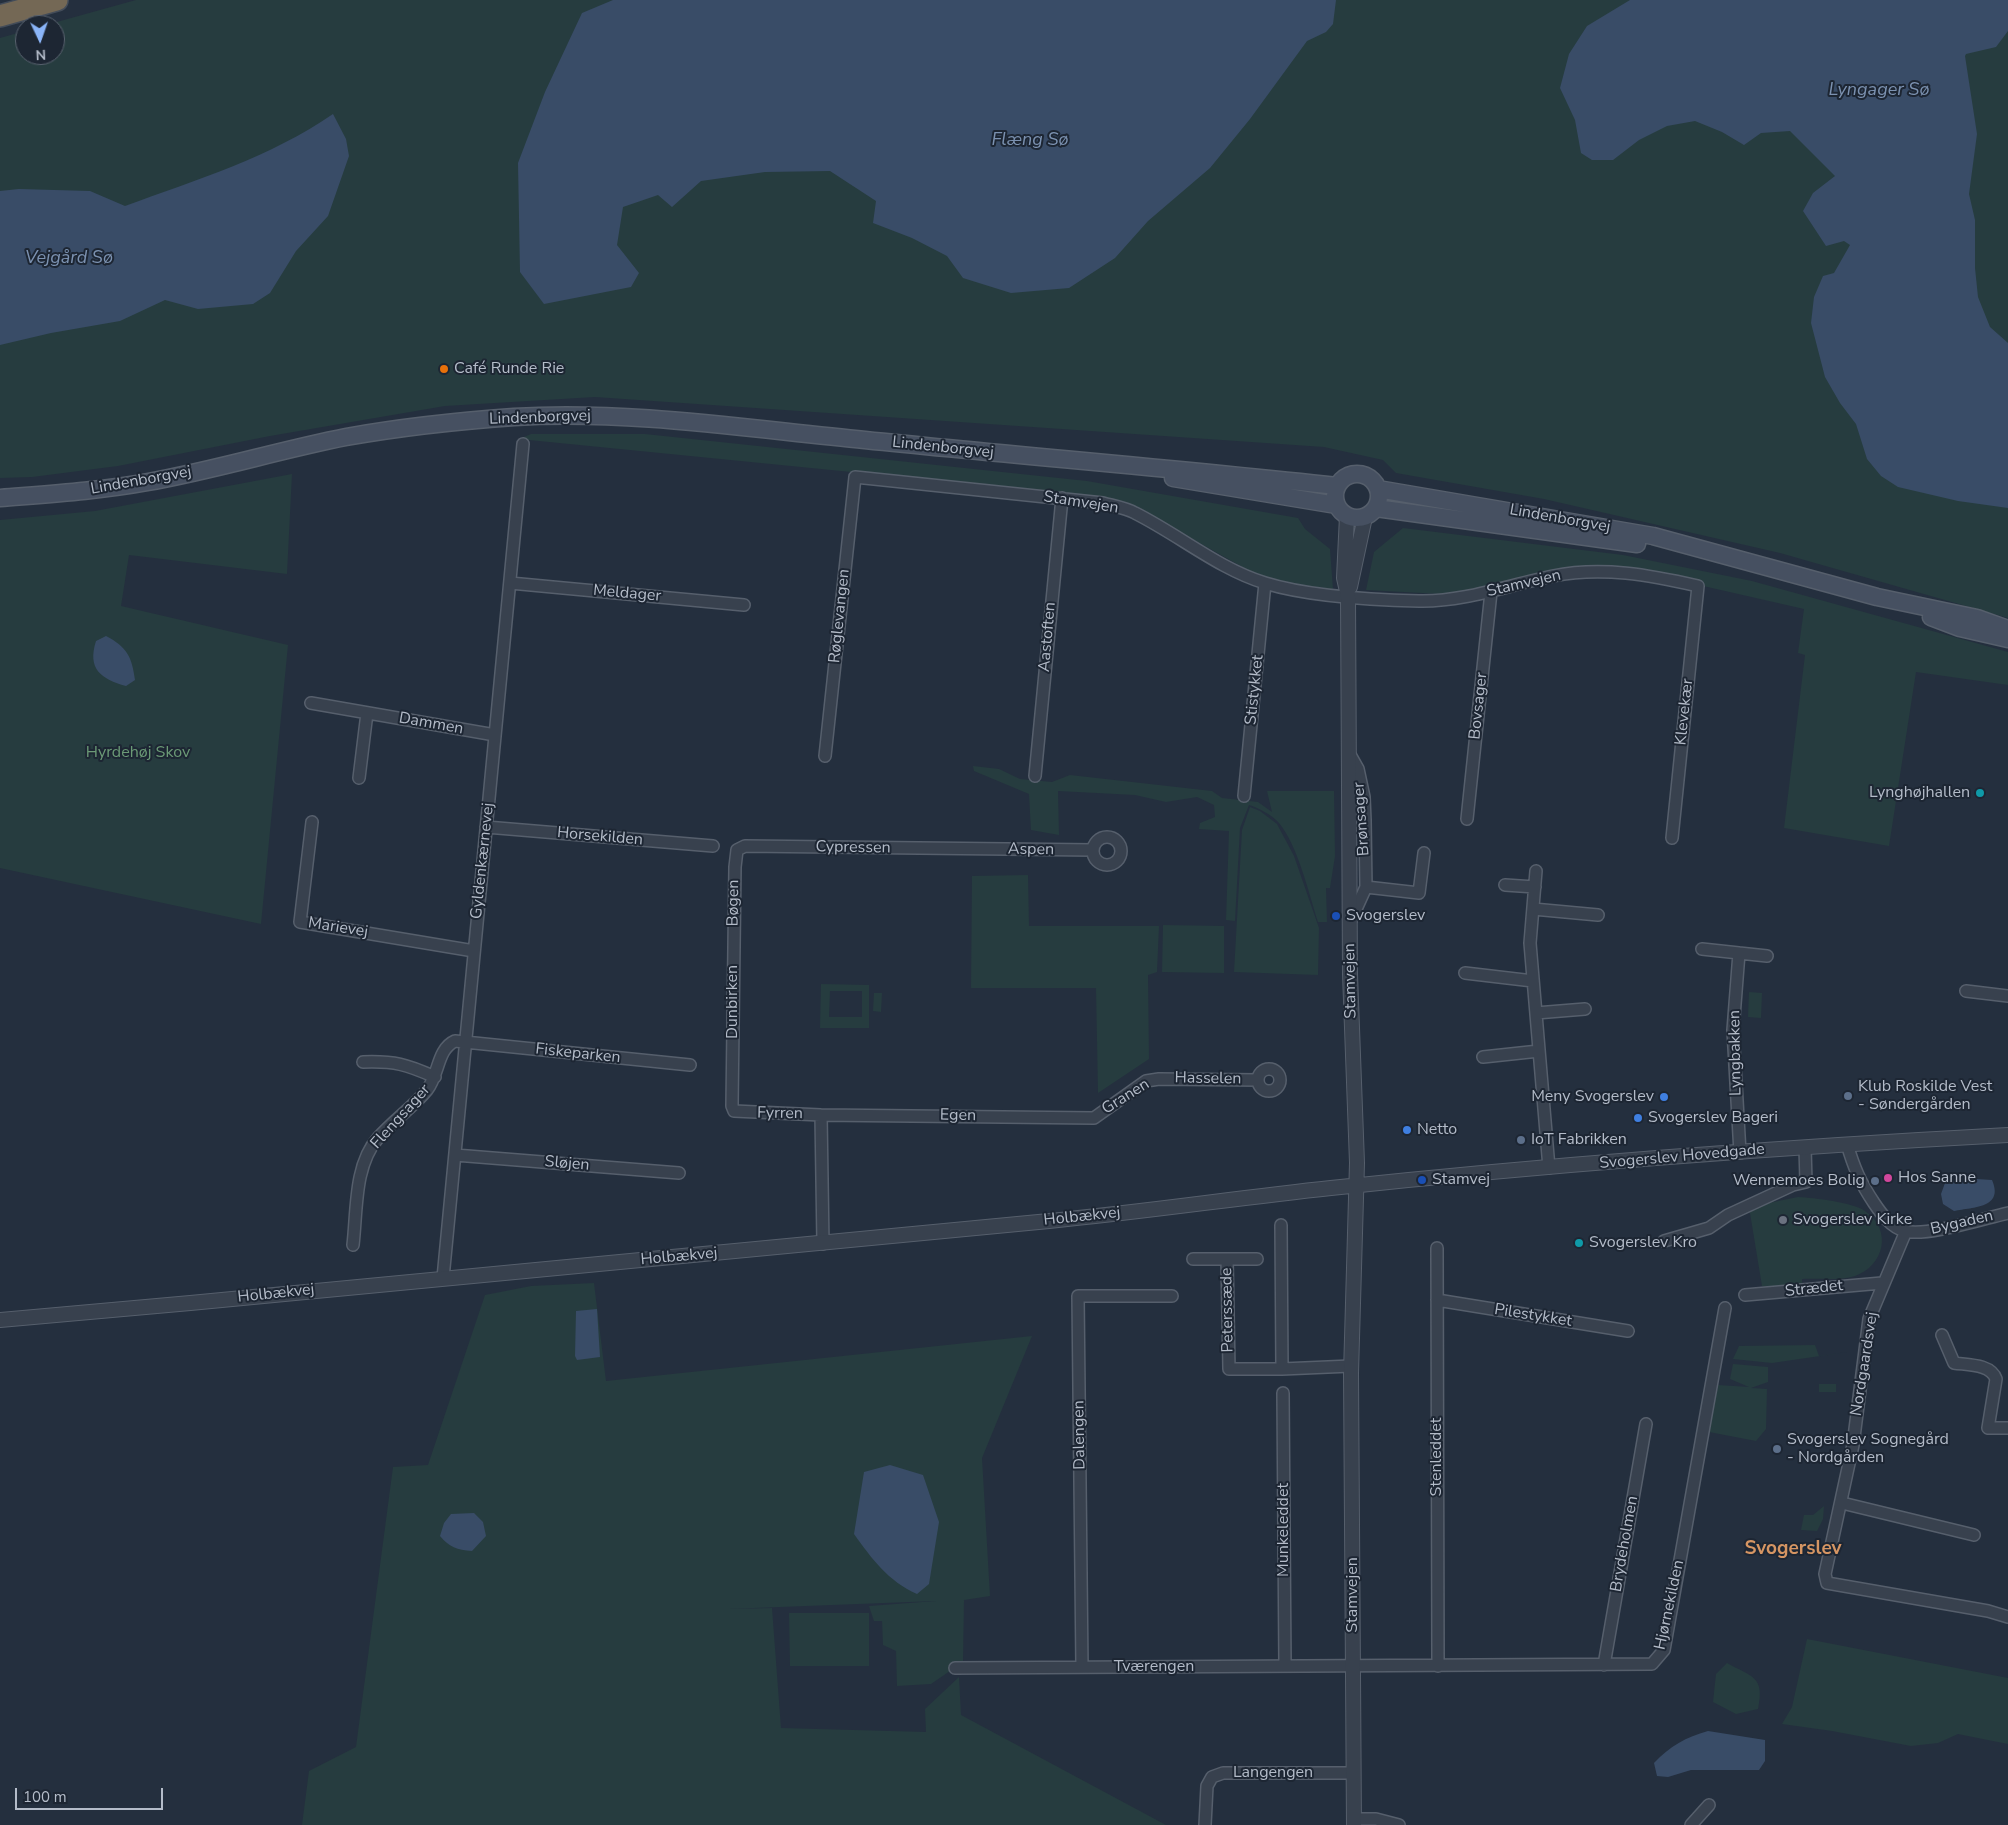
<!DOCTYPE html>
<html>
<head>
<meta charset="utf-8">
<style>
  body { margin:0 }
  #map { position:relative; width:2008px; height:1825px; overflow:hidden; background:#242f3e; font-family:"Nunito Sans",sans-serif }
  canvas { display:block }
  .north { position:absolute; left:15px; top:15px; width:50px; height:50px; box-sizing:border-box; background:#1d2633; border:1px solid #59626f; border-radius:50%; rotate:177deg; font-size:14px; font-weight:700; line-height:20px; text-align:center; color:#b4bcc9 }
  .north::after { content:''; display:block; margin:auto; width:18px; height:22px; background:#8ab4f8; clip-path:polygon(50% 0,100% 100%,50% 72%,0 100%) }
  .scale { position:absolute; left:15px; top:1788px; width:148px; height:22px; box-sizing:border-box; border:2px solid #b4bcc9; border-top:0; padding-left:6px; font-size:15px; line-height:18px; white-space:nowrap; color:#b4bcc9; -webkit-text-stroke:4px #1d2633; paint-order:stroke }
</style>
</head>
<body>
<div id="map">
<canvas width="2008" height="1825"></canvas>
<div class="north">N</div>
<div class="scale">100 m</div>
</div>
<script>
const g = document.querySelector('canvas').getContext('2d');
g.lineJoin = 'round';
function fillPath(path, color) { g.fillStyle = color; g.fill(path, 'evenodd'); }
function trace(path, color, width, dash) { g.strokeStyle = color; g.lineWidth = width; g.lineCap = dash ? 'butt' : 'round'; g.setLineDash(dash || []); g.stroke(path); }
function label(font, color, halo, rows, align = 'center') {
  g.font = font + ' "Nunito Sans",sans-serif'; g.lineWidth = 4; g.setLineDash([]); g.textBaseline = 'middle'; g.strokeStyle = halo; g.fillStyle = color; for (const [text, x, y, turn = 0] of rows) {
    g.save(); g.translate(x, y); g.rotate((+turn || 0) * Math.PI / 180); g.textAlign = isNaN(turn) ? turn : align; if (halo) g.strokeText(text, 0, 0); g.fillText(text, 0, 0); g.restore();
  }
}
fillPath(new Path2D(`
  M136 0H2008V618L1780 553 1544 499 1396 473 1383 460 1324 447 595 397 445 406 270 436 118 466 32 477 0 478V38L25 31V55H55V25H46Z
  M531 434H645L1087 481 1298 518 1305 529 1330 549 1333 589 1293 584 1255 574 1135 507 1103 497 519 439Z
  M292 474 287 574 129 555 121 606 288 645 261 924 0 868V520L95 511Z
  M1403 528 1623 555 1752 581 2008 652V685L1916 672 1889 846 1784 828 1805 655 1798 653 1804 609 1620 567 1491 588 1441 594 1366 590 1374 552Z
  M973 766 999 769 1020 779 1052 782 1070 775 1212 791 1222 798 1258 802 1272 812 1267 791H1334L1335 856 1330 888H1326L1327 922H1318C1309 894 1298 846 1279 823 1272 815 1259 808 1249 805L1240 828 1235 921 1226 920 1229 831 1199 829 1200 823 1215 817 1214 805 1197 797 1166 802 1135 795 1058 791 1059 835 1031 830 1029 794 974 771Z
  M1250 807 1260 811 1277 824 1294 856 1319 928 1318 975 1234 972 1242 830Z
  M1028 875 1029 926H1159L1157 972 1148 975 1149 1059 1098 1093 1096 988H971L972 876Z
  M1163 925 1224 926V973L1162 972Z
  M821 984 869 985V1028H820ZM830 991H862V1017H829Z
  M1749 992 1762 993 1761 1018 1748 1017Z
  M874 993H882L881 1012 873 1011Z
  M1798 1197C1815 1198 1852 1202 1865 1211 1893 1230 1884 1266 1855 1276 1840 1281 1818 1278 1802 1279V1286H1762L1749 1207Z
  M594 1283 606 1381 1032 1336 982 1458 990 1596 964 1600 963 1662 931 1684 897 1686 896 1651 883 1645 882 1621H874L869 1606 936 1601 728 1609 772 1608 781 1728 926 1732 925 1709 959 1677 961 1715 1166 1825H302L309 1771 356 1747 393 1467 428 1465 485 1295 531 1286Z
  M1815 1345 1819 1356 1848 1352 1772 1363 1733 1359 1739 1346Z
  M1733 1364 1768 1367V1382L1751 1388 1767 1389 1766 1429 1756 1441 1709 1432 1718 1385 1749 1387 1730 1379Z
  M1819 1384H1836V1392H1819Z
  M1824 1506 1823 1519 1817 1531 1801 1530 1804 1515H1813Z
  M789 1613H869V1666H790Z
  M1807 1639 2008 1678V1744L1958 1734 1938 1743 1911 1746 1832 1731 1782 1724 1792 1707Z
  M1727 1663C1752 1677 1765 1676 1758 1709L1736 1714 1713 1702 1716 1674Z`), '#263c3f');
fillPath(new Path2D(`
  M613 0H1336L1333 24 1326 32 1307 41 1250 119 1210 168 1148 221 1115 258 1069 288 1011 293 963 278 947 256 912 238 873 223 876 201 830 171 765 172 701 181 672 207 658 195 623 207 617 245 639 273 631 287 544 304 520 272 518 163 545 92 582 13Z
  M1630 0H2008V31L1996 47 1966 54 1965 56 1977 134 1969 194 1975 220V268L1978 297 1990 327 2008 343V508L1958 501 1898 487 1881 476 1867 459 1856 424 1840 403 1825 377 1811 323 1814 297 1823 276 1834 273 1850 245 1844 241 1826 246 1803 211 1813 193 1835 176 1790 131 1761 133 1744 145 1722 132 1695 121 1667 126 1639 140 1613 160H1592L1581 153 1575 120 1560 88 1569 54 1587 26Z
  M333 114 346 139 349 156 328 216 296 251 270 293 253 304 198 309 165 300 120 321 51 333 0 345V191L19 189 90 191 125 206C196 180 271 157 333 114Z
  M106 636C127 647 132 657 135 680L126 686C101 679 87 669 96 641Z
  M1960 1178 1992 1180C2004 1208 1974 1207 1954 1211L1943 1204 1941 1194 1945 1183Z
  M597 1309 600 1357 577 1360 575 1356 576 1311Z
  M890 1465 923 1475 939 1522 929 1584 917 1594C888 1581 872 1559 854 1534L864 1472Z
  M474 1513 483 1522 486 1536 472 1551C457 1550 449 1547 440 1536L444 1523 451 1514Z
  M1708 1731 1765 1740V1761L1759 1770H1691L1668 1777 1657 1776 1654 1763C1670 1746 1686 1737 1708 1731Z`), '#394c67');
const minor = new Path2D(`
  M510 583 744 605
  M311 703 495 735
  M1349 753 1358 769 1364 797 1365 820 1366 887 1351 920
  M825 756 855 477 1103 503C1114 506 1126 508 1135 513 1179 535 1219 569 1265 583 1307 596 1375 600 1419 601 1465 602 1508 585 1553 576 1602 566 1650 575 1698 586L1672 838
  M1035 776 1062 498
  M359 778 367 713
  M1244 796 1265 583
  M1467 819 1491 592
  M312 822 300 922 474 951
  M486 827 713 846
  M1093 851a14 14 0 1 1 28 0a14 14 0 1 1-28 0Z
  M1093 850 745 846 737 850 735 867 732 1106 734 1111 821 1115 1094 1118 1146 1081 1159 1079 1258 1080
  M1536 871 1530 943 1549 1168
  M1505 885 1535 887
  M1366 887 1419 893 1424 853
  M1533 909 1598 915
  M1702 949 1739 953 1733 1030 1740 1153
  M1739 953 1767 956
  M1465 973 1533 981
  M1966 991 2008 996
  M1536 1013 1585 1009
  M1483 1057 1539 1051
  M363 1062C395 1061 406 1064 435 1077
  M1258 1080a11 11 0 1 1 22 0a11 11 0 1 1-22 0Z
  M821 1115 823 1244
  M1847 1144C1854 1168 1860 1182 1874 1203 1882 1215 1891 1227 1905 1231 1926 1237 1985 1218 2008 1213
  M455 1155 679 1173
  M1281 1225 1282 1369 1351 1366
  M1906 1231 1869 1319 1853 1445 1825 1574 1827 1583 1988 1611 2008 1617
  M1664 1241 1709 1228 1728 1215 1793 1185 1806 1182 1805 1147
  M353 1245C357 1211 354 1165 378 1138 393 1121 413 1107 427 1090 439 1075 437 1049 455 1041L690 1065
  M1437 1248 1438 1666
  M1193 1259H1257
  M1227 1259 1229 1369H1282
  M443 1278 523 444
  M1745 1295 1882 1283
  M1437 1300 1628 1331
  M1942 1335 1954 1363C1968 1365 1991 1364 1996 1379L1988 1428H2008
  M1283 1393 1285 1666
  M1842 1503 1974 1535
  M1604 1665 1646 1424
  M1082 1667 1078 1296H1172
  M955 1668 1652 1664 1664 1650 1725 1308
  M1354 1819H1376L1399 1825
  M1205 1825 1207 1786 1212 1777 1223 1773H1354
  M1691 1825 1709 1805`);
const tertiary = new Path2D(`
  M1347 516 1344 578 1348 596 1350 974 1357 1163 1351 1373 1354 1825
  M1350 587 1365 517
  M0 1320C350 1289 700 1256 1049 1221 1143 1212 1237 1198 1331 1188 1556 1164 1782 1147 2008 1135`);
const secondary = new Path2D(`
  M1335 496a22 22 0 1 1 44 0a22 22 0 1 1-44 0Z
  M1173 478 1336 505
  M1378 489 1653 536 1877 597 1977 618 2008 629
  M0 498C49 494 99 491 148 482 215 470 280 450 346 437 402 427 458 421 514 417 631 410 749 429 865 440 1022 456 1180 469 1337 486
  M1376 508 1637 544
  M1931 617 1960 628 2008 639`);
const motorway = new Path2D(`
  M0 16 57 0`);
trace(minor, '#565f6c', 14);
trace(tertiary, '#565f6c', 16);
trace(secondary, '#565f6c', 19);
trace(motorway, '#434c59', 24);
trace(minor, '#38414e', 11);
trace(tertiary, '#38414e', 14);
trace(secondary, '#465061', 16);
trace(motorway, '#746855', 21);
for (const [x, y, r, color] of [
  [444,369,5,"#e8710a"],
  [1980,793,5,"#0f9aa8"],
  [1336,916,5,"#1a4fb4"],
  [1848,1096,5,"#5c6f8a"],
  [1664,1097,5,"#3f7fe0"],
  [1638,1118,5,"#3f7fe0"],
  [1407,1130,5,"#3f7fe0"],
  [1521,1140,5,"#5c6f8a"],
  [1888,1178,5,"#d1479c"],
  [1422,1180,5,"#1a4fb4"],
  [1875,1181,5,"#5c6f8a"],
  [1783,1220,5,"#6b7280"],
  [1579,1243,5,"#0f9aa8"],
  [1777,1449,5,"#5c6f8a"]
]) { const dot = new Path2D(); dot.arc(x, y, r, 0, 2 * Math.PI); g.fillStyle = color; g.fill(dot); trace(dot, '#1d2633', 2); }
label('16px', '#b4bcc9', '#1d2633', [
  ["Café Runde Rie",454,369],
  ["Lynghøjhallen",1970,793,"right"],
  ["Svogerslev",1346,916],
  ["Klub Roskilde Vest",1858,1087],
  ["- Søndergården",1858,1105],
  ["Meny Svogerslev",1654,1097,"right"],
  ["Svogerslev Bageri",1648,1118],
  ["Netto",1417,1130],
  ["IoT Fabrikken",1531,1140],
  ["Hos Sanne",1898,1178],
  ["Stamvej",1432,1180],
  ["Wennemoes Bolig",1865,1181,"right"],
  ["Svogerslev Kirke",1793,1220],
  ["Svogerslev Kro",1589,1243],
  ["Svogerslev Sognegård",1787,1440],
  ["- Nordgården",1787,1458]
], 'left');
label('16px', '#b4bcc9', '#1d2633', [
  ["Lindenborgvej",540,418,-2],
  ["Lindenborgvej",943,448,6],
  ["Lindenborgvej",141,481,-10],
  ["Stamvejen",1081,503,9],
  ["Lindenborgvej",1560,519,10],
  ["Stamvejen",1524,584,-13],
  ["Meldager",627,594,5],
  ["Røglevangen",840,616,-84],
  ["Aastoften",1048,637,-85],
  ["Stistykket",1255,690,-84],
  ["Bovsager",1479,706,-84],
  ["Klevekær",1685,712,-84],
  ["Dammen",431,724,10],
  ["Brønsager",1362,819,-94],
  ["Horsekilden",600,837,5],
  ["Cypressen",853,848,1],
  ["Aspen",1031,850,1],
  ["Gyldenkærnevej",483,861,-84],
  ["Bøgen",734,903,-89],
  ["Marievej",338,928,9],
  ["Stamvejen",1351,981,-91],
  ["Dunbirken",733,1002,-90],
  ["Lyngbakken",1736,1053,-91],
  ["Fiskeparken",578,1054,6],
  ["Hasselen",1208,1079,1],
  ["Granen",1126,1097,-32],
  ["Fyrren",780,1114,1],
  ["Egen",958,1116,1],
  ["Flengsager",401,1117,-48],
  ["Svogerslev Hovedgade",1682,1157,-5],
  ["Sløjen",567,1164,5],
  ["Holbækvej",1082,1217,-6],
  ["Bygaden",1962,1223,-13],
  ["Holbækvej",679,1257,-5],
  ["Strædet",1814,1289,-6],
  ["Holbækvej",276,1294,-6],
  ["Peterssæde",1228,1310,-91],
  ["Pilestykket",1533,1316,9],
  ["Nordgaardsvej",1865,1364,-81],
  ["Dalengen",1080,1435,-91],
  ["Stenleddet",1437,1457,-90],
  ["Munkeleddet",1284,1530,-90],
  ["Brydeholmen",1625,1544,-80],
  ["Stamvejen",1353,1595,-90],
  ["Hjørnekilden",1670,1605,-78],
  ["Tværengen",1154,1667],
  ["Langengen",1273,1773]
]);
label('16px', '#6b9a76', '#1d2633', [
  ["Hyrdehøj Skov",138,753]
]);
label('italic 18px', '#7c92b1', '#1d2633', [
  ["Lyngager Sø",1879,91],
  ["Flæng Sø",1030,141],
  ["Vejgård Sø",69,259]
]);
label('bold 19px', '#d59563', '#1d2633', [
  ["Svogerslev",1793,1549]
]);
</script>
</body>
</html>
